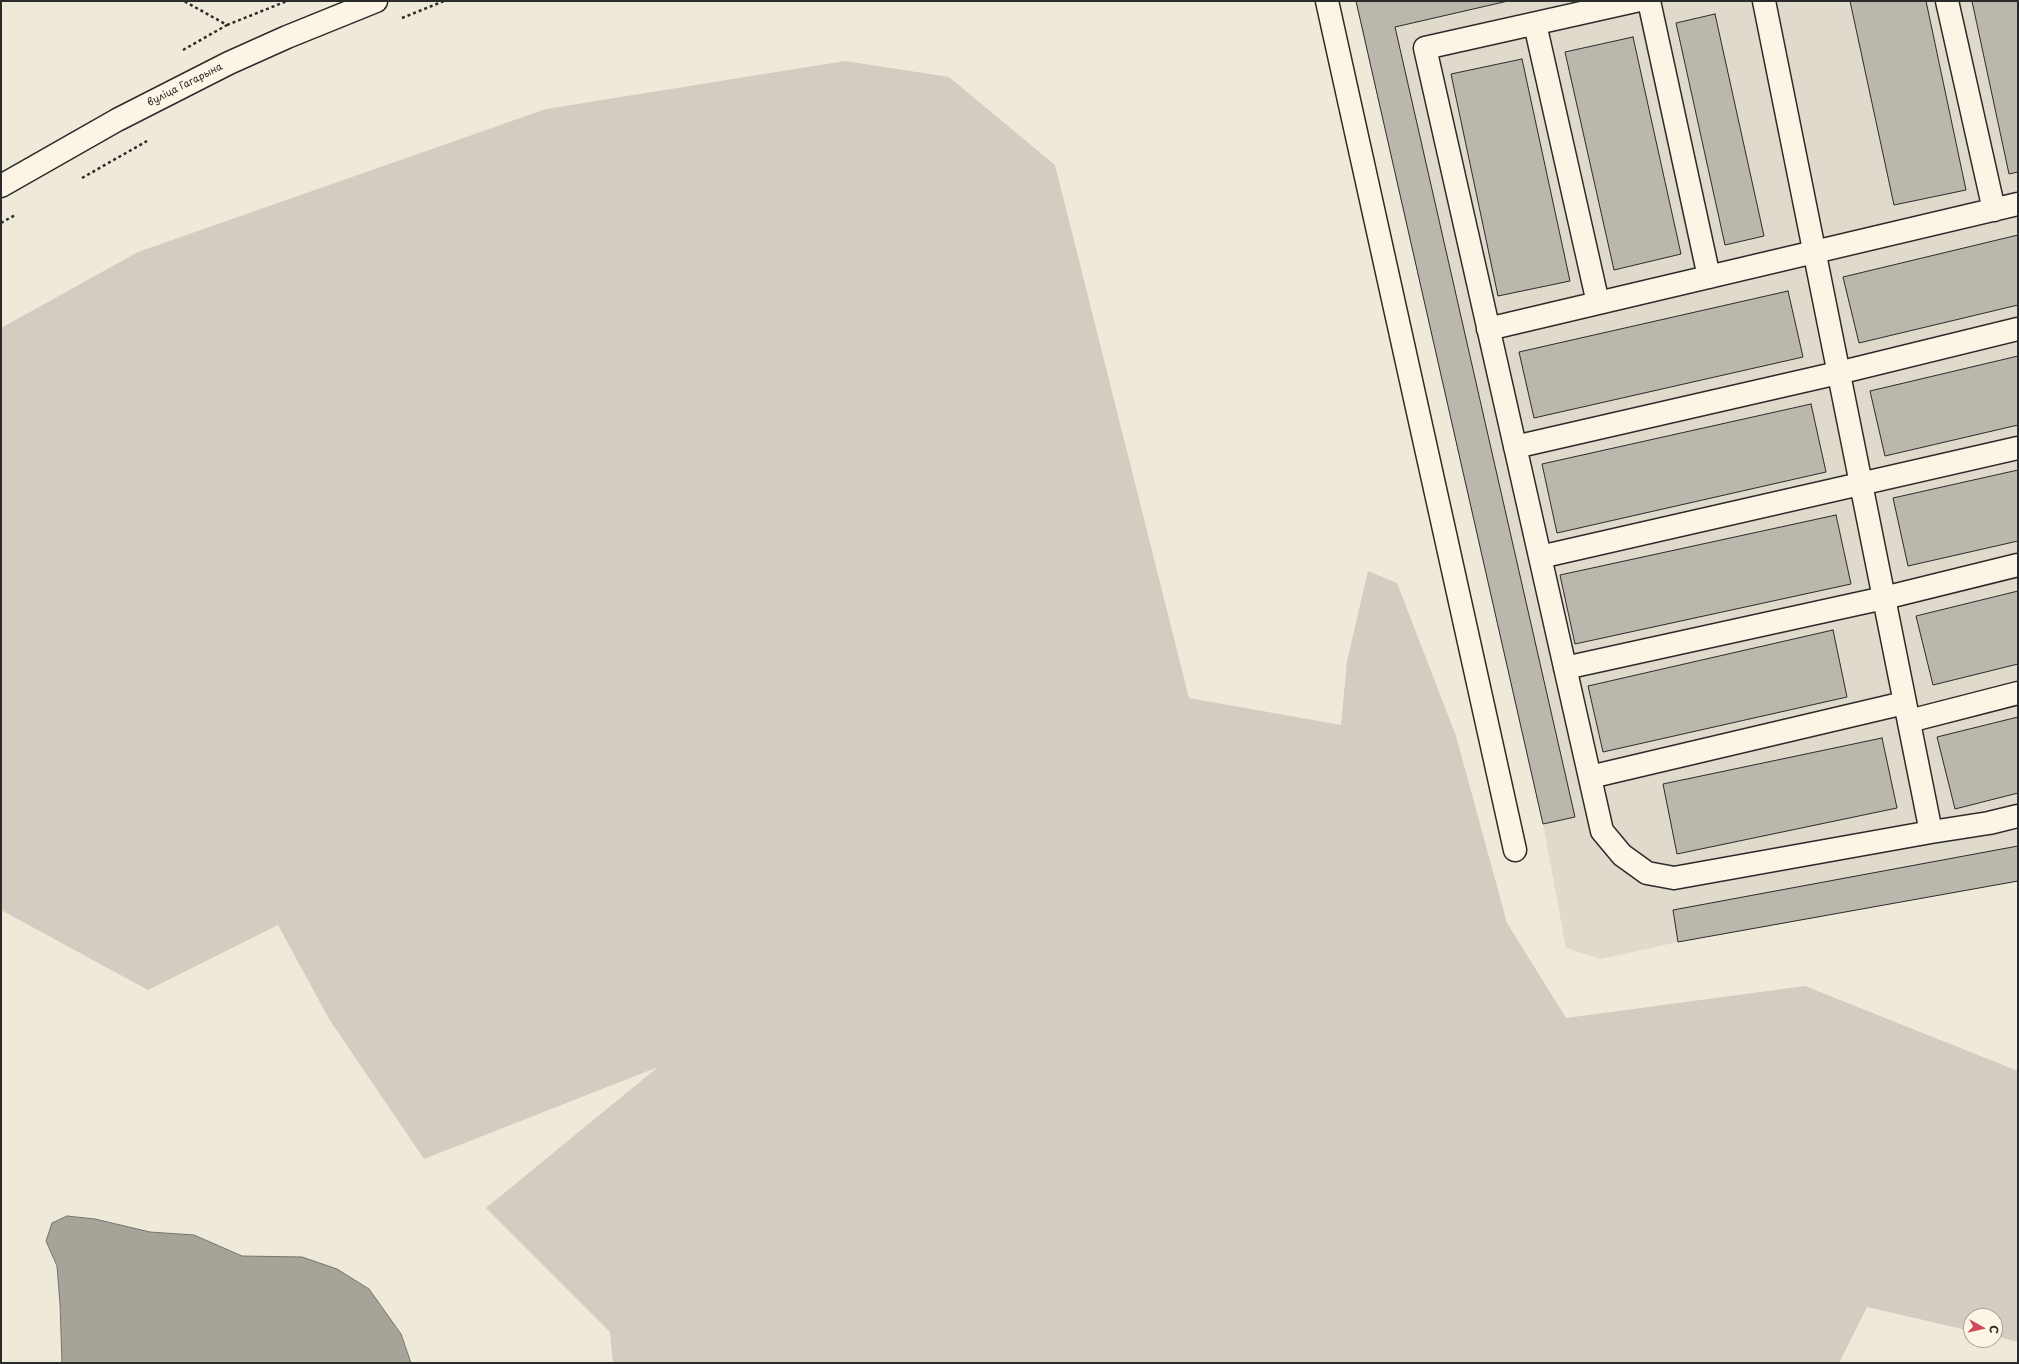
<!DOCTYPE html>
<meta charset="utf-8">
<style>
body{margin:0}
#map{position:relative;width:2019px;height:1364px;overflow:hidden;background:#efe9da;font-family:"Playpen Sans",sans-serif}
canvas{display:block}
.frame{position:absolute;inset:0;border:2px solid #2b2b2b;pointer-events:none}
.north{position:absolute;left:1963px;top:1308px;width:40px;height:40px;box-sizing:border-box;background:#fcf5e5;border:1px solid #a8a49b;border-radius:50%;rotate:98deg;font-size:11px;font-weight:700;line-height:16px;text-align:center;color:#2b2b2b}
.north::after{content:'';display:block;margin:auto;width:14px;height:18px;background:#d1495b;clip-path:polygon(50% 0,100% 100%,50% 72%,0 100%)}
</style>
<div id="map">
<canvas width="2019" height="1364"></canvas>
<div class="frame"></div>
<div class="north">С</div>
</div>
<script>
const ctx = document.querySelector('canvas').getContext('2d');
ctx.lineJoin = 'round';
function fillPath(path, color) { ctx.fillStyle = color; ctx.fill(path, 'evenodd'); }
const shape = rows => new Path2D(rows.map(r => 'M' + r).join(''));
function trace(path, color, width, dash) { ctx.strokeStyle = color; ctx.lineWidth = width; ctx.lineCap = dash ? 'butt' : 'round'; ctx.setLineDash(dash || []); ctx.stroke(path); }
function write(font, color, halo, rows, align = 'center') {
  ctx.font = font + ' "Playpen Sans",sans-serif'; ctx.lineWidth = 3; ctx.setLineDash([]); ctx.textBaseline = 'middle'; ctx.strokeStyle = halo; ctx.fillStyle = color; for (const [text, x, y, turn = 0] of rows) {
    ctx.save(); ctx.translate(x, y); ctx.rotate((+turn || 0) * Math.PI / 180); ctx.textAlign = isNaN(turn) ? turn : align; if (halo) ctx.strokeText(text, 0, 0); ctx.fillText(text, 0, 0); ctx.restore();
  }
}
fillPath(shape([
 [1356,1,2018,1,2018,881,1678,942,1601,959,1566,948,1543,824]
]), '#e0dacc');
fillPath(shape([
 [845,61,949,77,1055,165,1189,698,1341,725,1347,661,1368,571,1397,583,1456,736,1507,923,1566,1018,1805,986,2018,1071,2018,1342,1995,1336,1995,1316,1971,1316,1971,1331,1867,1307,1839,1363,613,1363,610,1332,486,1208,658,1067,424,1159,329,1019,278,925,148,990,1,910,1,328,138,252,546,109]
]), '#d2cdc0');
const water = shape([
 [67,1216,95,1219,150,1232,194,1235,242,1256,302,1257,337,1269,369,1289,401,1334,411,1363,62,1363,60,1304,57,1266,46,1241,52,1223,67,1216]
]);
fillPath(water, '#a6a399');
trace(water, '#75736d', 1);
const building = shape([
 [1356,1,1508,1,1395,27,1575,817,1543,824,1356,1],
 [1850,1,1926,1,1966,190,1894,205,1850,1],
 [1972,1,2018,1,2018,172,2009,174,1972,1],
 [1715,14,1764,236,1725,245,1676,23,1715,14],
 [1633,37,1681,254,1614,270,1565,52,1633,37],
 [1522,59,1570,281,1498,296,1451,74,1522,59],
 [2018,235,2018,305,1859,343,1843,277,2018,235],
 [1788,291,1803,357,1534,418,1519,352,1788,291],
 [2018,356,2018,425,1885,456,1870,391,2018,356],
 [1811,404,1826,472,1557,533,1542,464,1811,404],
 [2018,470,2018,541,1908,566,1893,498,2018,470],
 [1836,515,1851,584,1575,644,1560,575,1836,515],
 [2018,591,2018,664,1933,685,1916,616,2018,591],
 [1833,630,1847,697,1603,752,1588,686,1833,630],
 [2018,717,2018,793,1955,809,1937,737,2018,717],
 [1882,738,1897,808,1677,854,1663,784,1882,738],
 [2018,846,2018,881,1678,942,1673,910,2018,846]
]);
fillPath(building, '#bcb7ac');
trace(building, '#2b2b2b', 1);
const minor = shape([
 [1327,1,1515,850],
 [1635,1,1425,48,1602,831,1622,855,1647,873,1674,878,1931,832,1764,1],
 [1649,1,1709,277],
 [1947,1,1994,210],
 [1535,24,1598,303],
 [1488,329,2018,204],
 [1515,447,1838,373,2018,329],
 [1540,557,2018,448],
 [1565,668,1884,598,2018,565],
 [1909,721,2018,693],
 [1590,777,1904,703],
 [1931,832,1989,823,2018,816]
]);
const major = shape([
 [1,186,117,120,229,63,287,37,376,1]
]);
trace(minor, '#2b2b2b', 25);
trace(major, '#2b2b2b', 25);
trace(shape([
 [402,18,444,1],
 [227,25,287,1],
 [183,50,227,25,184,1],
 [82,178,147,141],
 [1,223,15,215]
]), '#2b2b2b', 2.5, [3, 3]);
trace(minor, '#fcf5e5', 22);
trace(major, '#fcf5e5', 22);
write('10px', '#2b2b2b', '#fcf5e5', [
 ["вуліца Гагарына",185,85,-27]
]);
</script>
